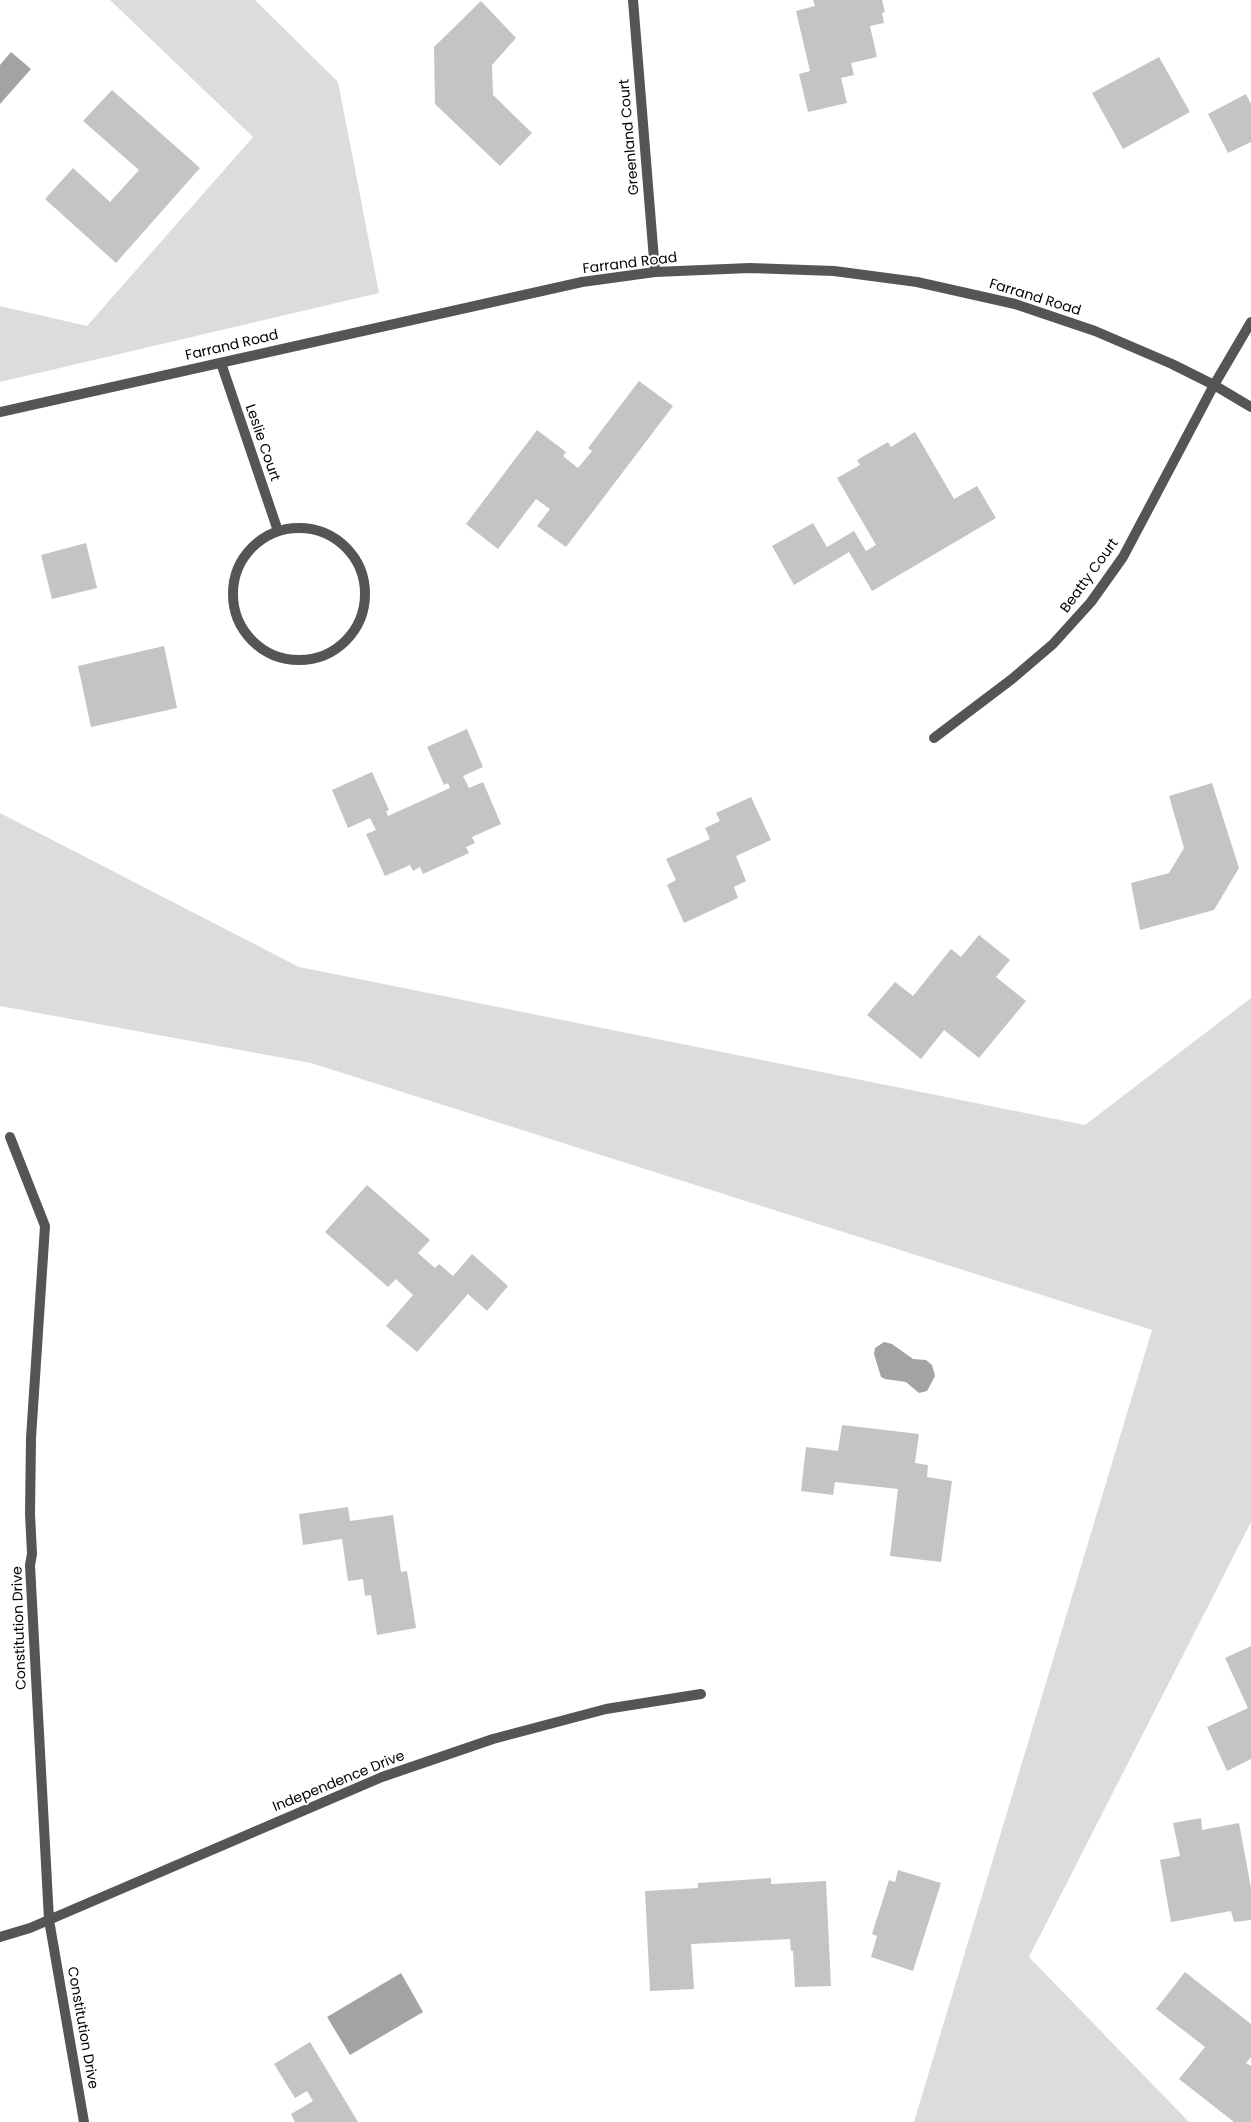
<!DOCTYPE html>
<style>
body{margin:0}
canvas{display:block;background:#fff}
</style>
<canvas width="1251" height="2122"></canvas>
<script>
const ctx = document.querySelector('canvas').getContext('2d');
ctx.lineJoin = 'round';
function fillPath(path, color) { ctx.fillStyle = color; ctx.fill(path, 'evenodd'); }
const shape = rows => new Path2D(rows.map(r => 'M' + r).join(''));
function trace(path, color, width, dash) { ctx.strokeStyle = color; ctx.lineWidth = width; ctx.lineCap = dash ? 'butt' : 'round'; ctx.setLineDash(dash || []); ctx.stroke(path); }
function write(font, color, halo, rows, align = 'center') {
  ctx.font = font + ' Poppins,sans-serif'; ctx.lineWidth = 4; ctx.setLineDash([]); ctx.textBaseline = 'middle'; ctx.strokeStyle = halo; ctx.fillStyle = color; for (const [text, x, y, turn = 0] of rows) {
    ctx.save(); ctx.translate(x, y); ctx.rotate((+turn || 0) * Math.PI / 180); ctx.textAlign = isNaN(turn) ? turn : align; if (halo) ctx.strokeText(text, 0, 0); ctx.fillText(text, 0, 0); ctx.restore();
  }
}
fillPath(shape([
 [110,0,255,0,338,82,379,293,0,382,0,306,87,326,253,137],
 [0,813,299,967,1085,1125,1251,998,1251,1522,1029,1957,1189,2122,914,2122,1152,1330,311,1063,0,1006]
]), '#dcdcdc');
fillPath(shape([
 [11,52,31,69,0,104,0,65],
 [884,1342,892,1344,913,1359,926,1360,932,1365,935,1376,927,1391,919,1393,906,1382,885,1379,881,1377,874,1354,875,1348],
 [401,1973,423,2012,350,2055,327,2017]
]), '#a3a3a3');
fillPath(shape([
 [813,0,882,0,885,12,882,13,884,23,870,26,877,57,851,63,854,75,841,78,847,103,808,112,799,74,810,71,796,11,815,6],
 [481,1,516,38,492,65,493,95,532,133,500,166,435,104,434,47],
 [1159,57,1190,112,1123,149,1092,93],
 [112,90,200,168,116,263,45,199,73,168,110,202,139,170,83,121],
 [1246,94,1251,104,1251,142,1228,153,1208,114],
 [639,381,673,406,566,547,537,526,550,509,536,499,498,549,466,524,537,430,566,452,563,456,578,468,592,451,588,448],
 [915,432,954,499,977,486,996,518,872,591,849,552,794,585,772,546,813,523,827,547,854,531,866,551,876,545,837,478,860,465,857,460,888,442,891,447],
 [86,543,97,588,52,599,41,555],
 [164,646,177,708,91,727,78,666],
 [467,729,483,767,463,776,469,788,483,782,501,824,472,837,475,843,466,847,469,853,423,874,420,867,413,871,410,865,385,876,366,834,376,830,370,818,348,828,332,790,372,772,389,810,386,811,388,816,450,788,448,783,444,785,427,747],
 [1212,783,1239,868,1214,910,1140,930,1131,883,1169,873,1184,848,1169,796],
 [751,797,771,840,736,856,746,881,734,887,738,898,684,923,667,885,676,880,666,859,710,839,705,828,720,821,716,813],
 [979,935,1010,960,996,977,1026,1001,979,1058,944,1030,921,1059,867,1015,895,982,913,996,951,949,961,957],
 [367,1185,430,1240,418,1253,435,1268,439,1264,453,1276,472,1254,508,1286,487,1311,468,1294,417,1352,386,1326,413,1295,396,1279,388,1287,325,1232],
 [842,1425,919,1434,915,1463,928,1465,927,1477,952,1481,941,1562,890,1556,898,1489,835,1482,833,1495,801,1491,806,1447,838,1451],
 [348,1507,350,1521,393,1515,401,1572,407,1571,416,1628,377,1635,371,1595,365,1596,363,1579,348,1581,342,1539,303,1545,299,1514],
 [1251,1646,1251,1759,1227,1771,1207,1727,1248,1708,1225,1658],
 [1201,1818,1202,1830,1239,1823,1251,1888,1251,1920,1234,1922,1231,1911,1171,1922,1160,1860,1180,1856,1173,1823],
 [898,1870,941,1883,913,1971,871,1957,877,1936,872,1934,889,1880,895,1882],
 [771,1878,771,1884,826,1881,831,1986,795,1987,793,1951,791,1951,790,1939,691,1944,694,1989,650,1991,645,1891,698,1888,698,1883],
 [1185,1972,1251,2024,1251,2057,1246,2063,1251,2066,1251,2122,1234,2122,1179,2079,1205,2047,1156,2009],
 [310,2042,358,2122,295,2122,291,2114,313,2101,307,2091,295,2098,274,2064]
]), '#c4c4c4');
trace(shape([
 [633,0,655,272],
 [221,363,278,531],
 [0,412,582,282,655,272,750,268,834,271,917,282,1015,304,1095,331,1172,364,1214,385,1251,407],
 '233 594a66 66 0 1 1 132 0a66 66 0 1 1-132 0Z',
 [934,738,1012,679,1053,644,1091,602,1123,557,1214,385,1251,322],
 [10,1137,45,1226,31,1438,30,1514,32,1554,30,1565,49,1920,84,2122],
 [0,1937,30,1928,382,1777,493,1739,606,1709,701,1694]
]), '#555', 10);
write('14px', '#000', '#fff', [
 ["Greenland Court",630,137,-95],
 ["Farrand Road",630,264,-7],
 ["Farrand Road",1035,298,17],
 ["Farrand Road",232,346,-13],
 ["Leslie Court",262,443,71],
 ["Beatty Court",1090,576,-54],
 ["Constitution Drive",20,1628,-92],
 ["Independence Drive",339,1782,-22],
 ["Constitution Drive",82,2028,80]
]);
</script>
